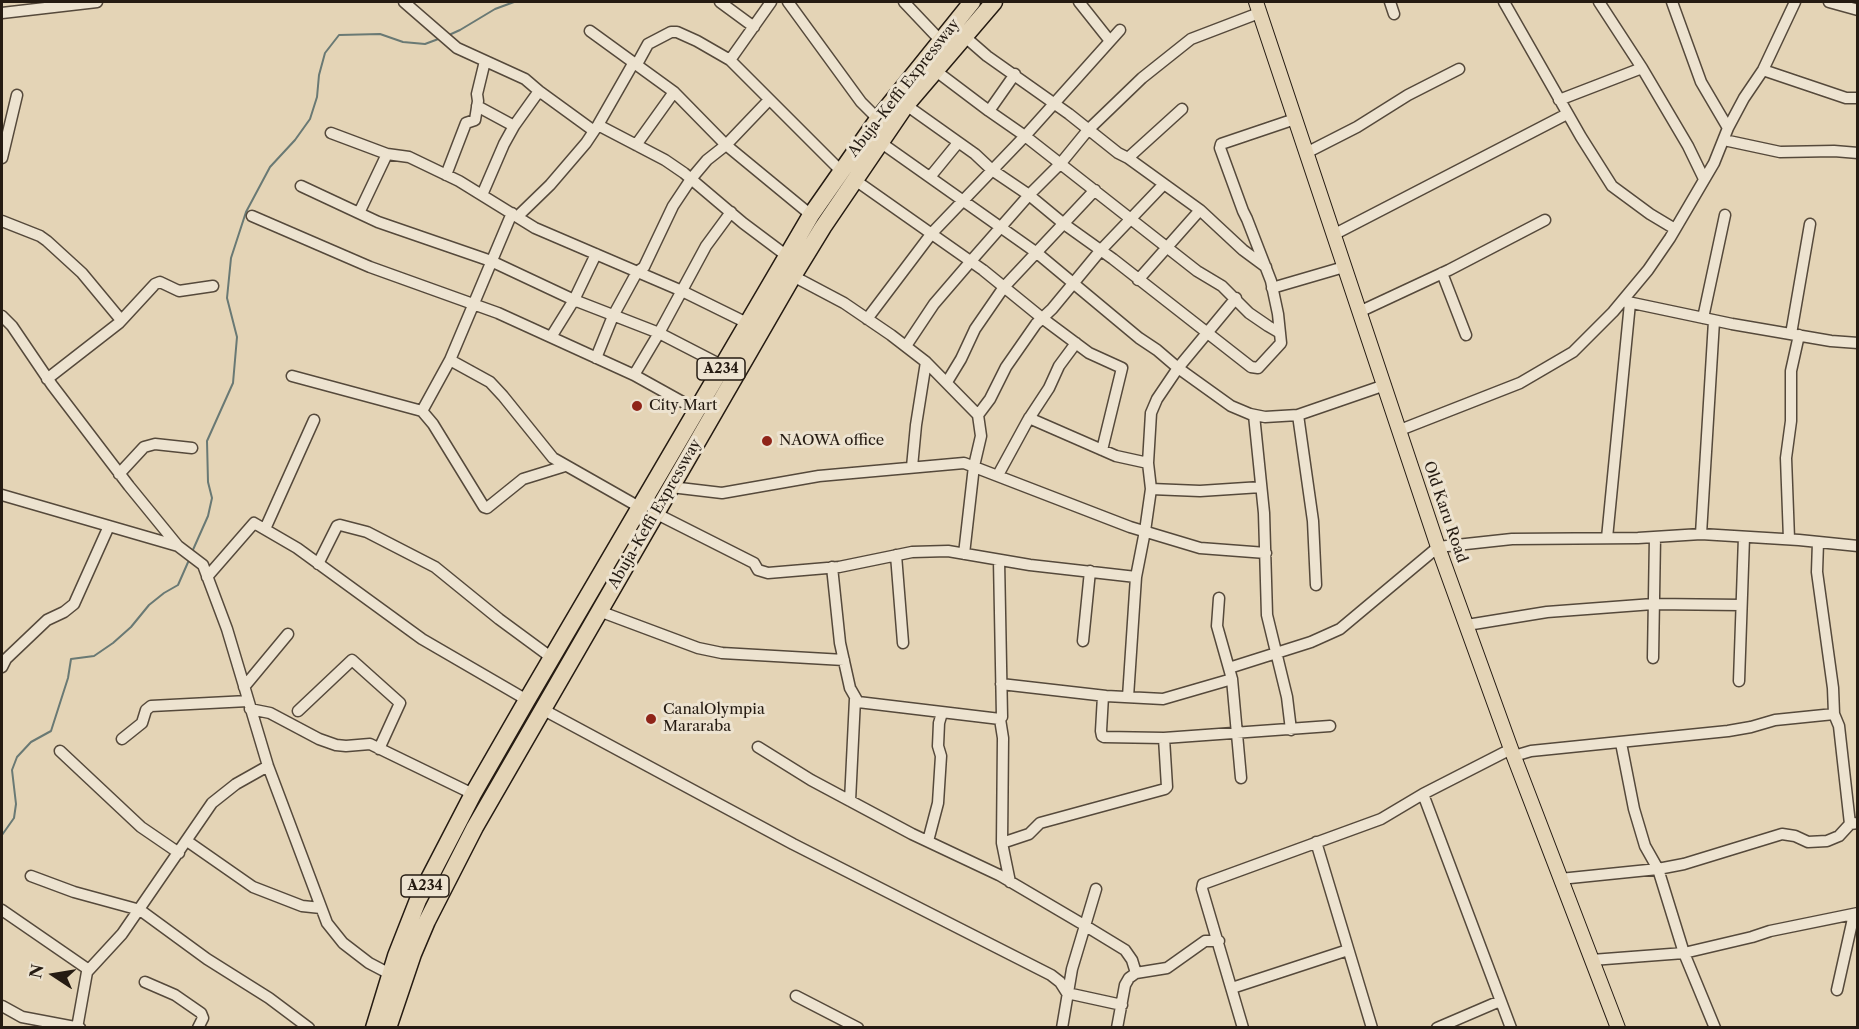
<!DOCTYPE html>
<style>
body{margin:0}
#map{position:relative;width:1859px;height:1029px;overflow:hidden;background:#e4d4b6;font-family:"Libre Caslon Text",serif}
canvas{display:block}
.frame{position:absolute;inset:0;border:3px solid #251b12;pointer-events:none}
.north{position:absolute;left:24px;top:945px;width:60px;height:60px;-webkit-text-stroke:4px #ede3d0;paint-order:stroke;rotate:282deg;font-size:16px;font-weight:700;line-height:24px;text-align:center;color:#251b12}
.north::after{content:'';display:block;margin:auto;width:21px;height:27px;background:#251b12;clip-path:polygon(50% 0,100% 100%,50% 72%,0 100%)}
</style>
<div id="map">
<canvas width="1859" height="1029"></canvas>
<div class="frame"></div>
<div class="north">N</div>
</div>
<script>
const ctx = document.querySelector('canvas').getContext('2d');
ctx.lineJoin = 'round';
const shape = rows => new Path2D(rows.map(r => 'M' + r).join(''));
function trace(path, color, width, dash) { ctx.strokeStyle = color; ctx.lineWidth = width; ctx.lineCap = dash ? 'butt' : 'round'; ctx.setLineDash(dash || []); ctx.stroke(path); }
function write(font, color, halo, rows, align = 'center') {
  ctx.font = font + ' "Libre Caslon Text",serif'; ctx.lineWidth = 6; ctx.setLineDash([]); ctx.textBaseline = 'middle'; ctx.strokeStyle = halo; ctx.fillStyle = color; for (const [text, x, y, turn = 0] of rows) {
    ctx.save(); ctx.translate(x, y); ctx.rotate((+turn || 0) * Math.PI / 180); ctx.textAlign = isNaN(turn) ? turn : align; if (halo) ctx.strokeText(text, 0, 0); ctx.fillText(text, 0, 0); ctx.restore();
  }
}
trace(shape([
 [449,35,460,30,495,9,514,2],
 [192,552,208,516,212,498,208,482,207,441,233,383,237,337,227,298,231,258,246,212,270,167,295,140,310,119,317,97,319,75,325,53,339,35,380,34,403,42,425,44,441,38],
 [2,835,14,818,16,804,12,770,17,757,31,742,51,731,68,678,71,659,94,656,113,643,131,627,149,605,164,593,178,585,189,560]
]), '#697974', 2);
const minor = shape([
 [404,2,457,48,525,79,539,91,594,131],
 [720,2,754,27],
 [788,2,861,102,878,119],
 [904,2,940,40],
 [1079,2,1110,41],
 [1390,2,1394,14],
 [1504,2,1581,137,1612,186,1650,214,1675,229],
 [1599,2,1642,68,1688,146,1704,179],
 [1672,2,1701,82,1728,128],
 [1829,2,1858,10],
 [2,13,97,2],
 [590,31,674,92,726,145,811,215],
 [964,36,987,56,1069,114,1118,153,1128,158,1200,210,1243,250,1266,267],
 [730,60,771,2],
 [637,64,648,44,671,32,677,32,697,41,730,60,841,171],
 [1763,70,1846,98,1858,98],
 [936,71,989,111,1025,136,1197,271,1222,286,1249,313,1268,326,1280,333],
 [1559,100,1642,68],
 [906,105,975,154,992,170,1029,195,1064,224,1113,259,1251,367,1258,368,1281,343,1278,314,1271,281,1247,219,1243,211,1220,148,1221,144,1295,119],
 [477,106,514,126],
 [989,111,1015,74],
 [598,125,665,160,684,173,743,223,787,256],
 [331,133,387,154,409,157,459,181,535,228,682,291,747,323],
 [1724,140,1780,152,1834,151,1858,153],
 [880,142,1037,253,1139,338,1157,350,1178,368,1231,406,1250,414,1265,417,1298,415,1385,385],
 [636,145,674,92],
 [1306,153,1357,127,1408,95,1459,69],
 [2,158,17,95],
 [1128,158,1182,109],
 [446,175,466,123,475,120,478,101,477,94,485,61],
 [930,177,957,144],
 [855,180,983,270,1042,318,1089,353,1122,368,1102,450],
 [301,186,378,222,491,261,574,300,659,333,723,366],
 [482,195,504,144,514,126,539,91],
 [359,213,387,154],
 [252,216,370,267,498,313,634,375,697,410],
 [517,217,550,185,586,143,598,125,634,62],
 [2,221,40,236,47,241,82,273,121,320],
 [1333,235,1567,114],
 [1442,273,1466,335],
 [793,276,844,303,891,335,926,362,978,415],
 [1138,280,1200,210],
 [1272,288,1344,267],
 [1623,301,1732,324,1831,341,1858,343],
 [1359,312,1449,270,1545,220],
 [2,316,12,326,52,385,129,486,178,546],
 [1703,318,1725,215],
 [867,319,932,233,1025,136,1120,30],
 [1791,334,1810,224],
 [551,337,574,300,596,254],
 [906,346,934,304,971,261,1029,195,1061,163,1088,130,1142,78,1191,39,1259,13],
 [596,358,613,316,637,272,644,267,673,206,691,179,707,160,726,145,769,100],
 [450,360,490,382,503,396,553,458,641,508],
 [634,375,659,333,706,246,731,212],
 [292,376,422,411,433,424,484,507,487,508,523,479,565,466],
 [47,379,119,323,155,284,160,282,179,291,213,286],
 [947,382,961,359,975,329,1004,287,1095,190],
 [422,411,450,360,512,213],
 [1254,415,1264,513,1267,615,1287,697,1291,730],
 [1298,415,1313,521,1316,585],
 [1029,418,1116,456,1148,463],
 [1400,430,1520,383,1573,352,1613,312,1648,270,1670,238,1714,163,1728,128,1744,98,1763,70,1795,2],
 [912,467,916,425,926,362],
 [119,474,144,447,155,444,192,448],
 [998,475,1028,420,1049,388,1059,366,1076,343],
 [671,487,722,493,819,476,964,463,1130,527,1200,548,1266,553],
 [1151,489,1200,491,1261,487],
 [2,495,178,546,203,565,227,629,268,766,327,923,343,943,369,963,390,974],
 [655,513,754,563,758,570,768,573,839,567,912,552,948,551,1030,565,1136,577],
 [265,529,314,420],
 [1701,534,1714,321],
 [1607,538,1630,303],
 [1789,539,1786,458,1791,421,1791,371,1799,335],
 [1818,542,1817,572,1833,688,1834,714,1839,726,1850,824],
 [964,554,974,466,981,436,978,415,990,399,1006,367,1036,324,1052,309,1100,251,1164,184],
 [896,555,903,643],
 [318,564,337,526,340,525,367,532,435,567,499,619,552,658],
 [832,567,840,643,850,688,858,702,1000,719,1002,717,999,560],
 [207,577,254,523,297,548,422,639,527,700],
 [1219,598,1217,626,1232,679,1241,778],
 [599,611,698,648,722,653,844,660],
 [1467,625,1547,612,1653,604,1741,605],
 [1083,641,1090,571],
 [1653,658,1655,537],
 [2,667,6,659,47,620,64,612,74,604,109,526],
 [1229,668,1311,642,1340,629,1438,547,1512,539,1638,538,1701,534,1799,540,1858,546],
 [1739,681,1744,537],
 [1001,684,1106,696,1163,699,1232,679],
 [244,687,288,634],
 [1103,696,1101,731,1102,736,1104,737,1164,738,1330,726],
 [1128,697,1136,577,1145,531,1151,489,1148,463,1151,413,1157,399,1178,368,1236,298],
 [250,709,270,713,319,739,336,745,346,746,370,744,473,794],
 [542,709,793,844,1051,975,1060,982,1067,993,1122,1005],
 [298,711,352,660,400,703,379,749],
 [1000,719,1003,738,1002,843,1010,882],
 [122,739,142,723,146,710,151,706,248,701],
 [1621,743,1634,809,1645,846,1658,869,1684,953,1715,1028],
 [758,747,811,780,912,834,999,875,1084,925,1125,950,1132,960,1136,973],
 [60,751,141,827,179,853],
 [1514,756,1531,751,1728,731,1751,727,1775,720,1834,714],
 [1423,794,1511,1028],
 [850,801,855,699],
 [187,841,253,887,302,906,321,908],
 [928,841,938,803,941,756,938,746,939,723,942,713],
 [1316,842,1372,1028],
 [1002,843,1029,834,1040,823,1165,789,1167,787,1164,738],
 [31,876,74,892,140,910,207,959,269,998,309,1028],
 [1560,879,1658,869,1684,864,1782,834,1795,836,1808,842,1827,841,1839,836,1850,824,1858,823],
 [2,910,89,970],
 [1592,960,1684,953,1752,937,1770,931,1858,913],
 [145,982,175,995,201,1013,203,1018,198,1028],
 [1232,988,1348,950],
 [1837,990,1854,914],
 [796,996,858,1028],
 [2,1006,22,1017,80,1028],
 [77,1028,87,972,122,934,212,803,236,784,268,766],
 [1062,1028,1072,969,1096,889],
 [1117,1028,1125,985,1129,978,1136,973,1167,968,1205,941,1219,941],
 [1243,1028,1202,889,1203,884,1381,819,1423,794,1511,749],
 [1437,1028,1500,1001]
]);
const major = shape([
 [1256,2,1438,547,1511,749,1618,1028]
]);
const highway = shape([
 [374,1028,396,956,418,900,473,794,527,700,811,215,878,119,972,2],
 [388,1028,413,954,427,921,475,827,793,276,823,227,906,105,994,2]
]);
trace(minor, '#55493b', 13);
trace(major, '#251b12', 16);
trace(highway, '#251b12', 19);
trace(minor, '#ede3d0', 10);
trace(major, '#e4d4b6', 14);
trace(highway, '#e4d4b6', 16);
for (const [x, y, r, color] of [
 [637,406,6,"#8f2418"],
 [767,441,6,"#8f2418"],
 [651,719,6,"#8f2418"]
]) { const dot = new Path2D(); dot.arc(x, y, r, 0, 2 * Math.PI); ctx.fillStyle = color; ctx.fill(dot); trace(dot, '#ede3d0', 2); }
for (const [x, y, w] of [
 [721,369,48],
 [425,886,48]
]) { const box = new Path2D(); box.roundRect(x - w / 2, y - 11, w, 22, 4.5); ctx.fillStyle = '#ede3d0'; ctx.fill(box); trace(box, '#251b12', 1.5); }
write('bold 14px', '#251b12', null, [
 ["A234",721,369],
 ["A234",425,886]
]);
write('15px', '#251b12', '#ede3d0', [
 ["Abuja-Keffi Expressway",904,88,-52],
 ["Old Karu Road",1445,512,71],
 ["Abuja-Keffi Expressway",655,514,-60]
]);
write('15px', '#251b12', '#ede3d0', [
 ["City Mart",649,406],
 ["NAOWA office",779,441],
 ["CanalOlympia",663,710],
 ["Mararaba",663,727]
], 'left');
</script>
